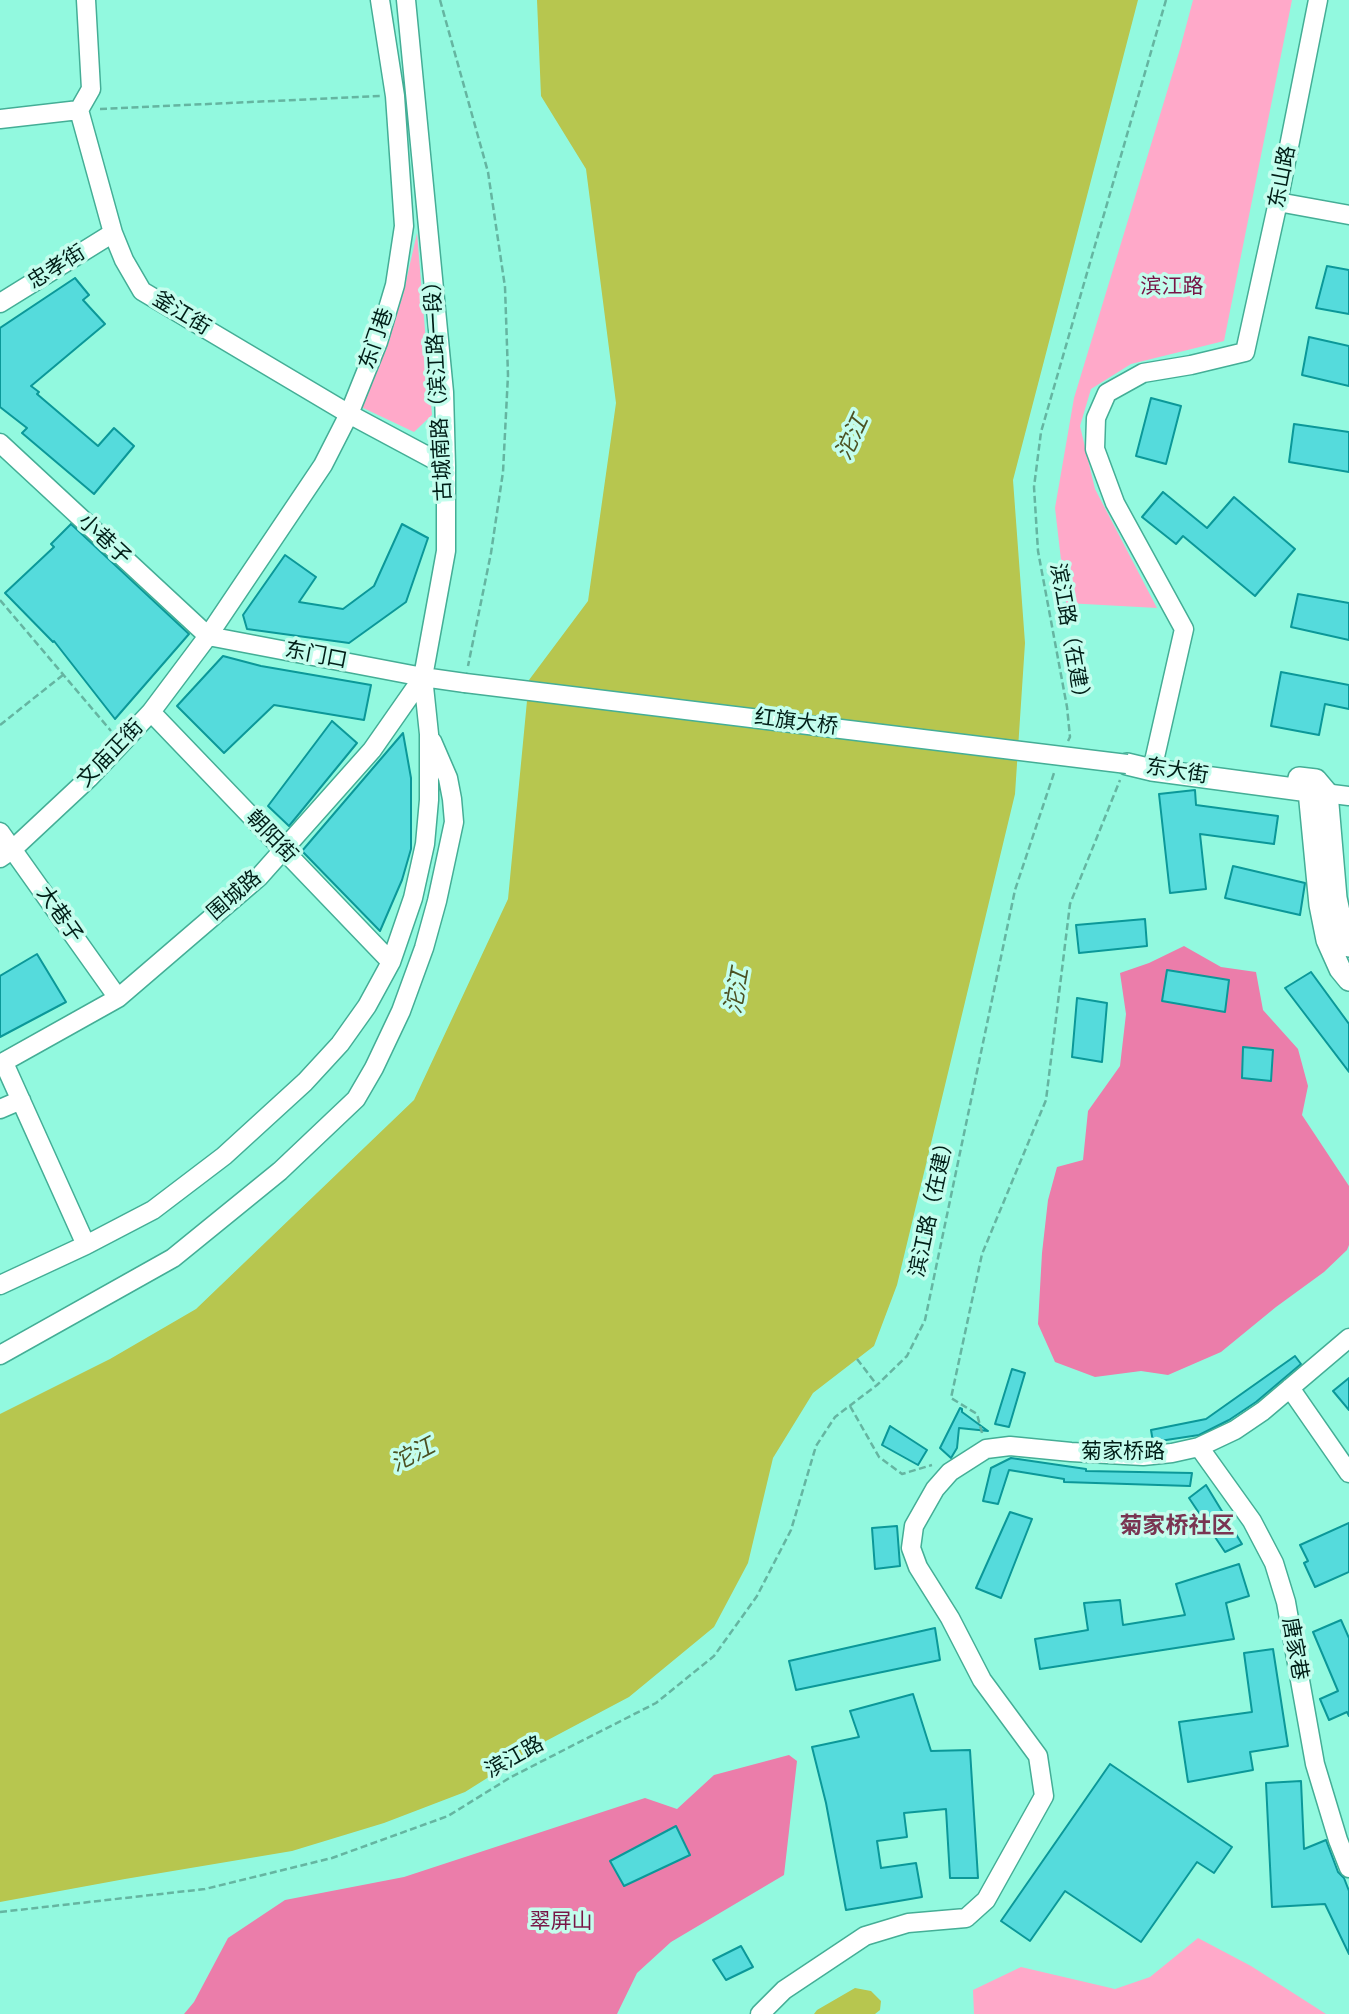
<!DOCTYPE html>
<meta charset="utf-8">
<style>
body{margin:0}
canvas{display:block;background:#92f9df}
</style>
<canvas width="1349" height="2014"></canvas>
<script>
const ctx = document.querySelector('canvas').getContext('2d');
ctx.lineJoin = 'round';
function fillPath(path, color) { ctx.fillStyle = color; ctx.fill(path, 'evenodd'); }
const shape = rows => new Path2D(rows.map(r => 'M' + r).join(''));
function trace(path, color, width, dash) { ctx.strokeStyle = color; ctx.lineWidth = width; ctx.lineCap = dash ? 'butt' : 'round'; ctx.setLineDash(dash || []); ctx.stroke(path); }
function write(font, color, halo, rows, align = 'center') {
  ctx.font = font + ' Signika,"Noto Sans SC",sans-serif'; ctx.lineWidth = 7; ctx.setLineDash([]); ctx.textBaseline = 'middle'; ctx.strokeStyle = halo; ctx.fillStyle = color; for (const [text, x, y, turn = 0] of rows) {
    ctx.save(); ctx.translate(x, y); ctx.rotate((+turn || 0) * Math.PI / 180); ctx.textAlign = isNaN(turn) ? turn : align; if (halo) ctx.strokeText(text, 0, 0); ctx.fillText(text, 0, 0); ctx.restore();
  }
}
fillPath(shape([
 [1193,0,1292,0,1224,341,1131,364,1091,389,1080,426,1095,489,1157,608,1066,603,1055,508,1074,398,1180,49],
 [417,233,432,415,414,432,359,406,402,299],
 [1198,1938,1251,1966,1326,2014,974,2014,973,1990,1021,1967,1115,1989,1150,1977]
]), '#ffa9c9');
fillPath(shape([
 [1184,946,1221,967,1256,972,1263,1010,1298,1049,1308,1086,1302,1115,1349,1186,1349,1245,1347,1250,1324,1272,1276,1307,1221,1352,1168,1375,1141,1371,1095,1377,1055,1362,1038,1324,1042,1253,1048,1200,1057,1167,1083,1160,1088,1111,1120,1066,1126,1014,1120,973,1149,963],
 [789,1755,797,1761,784,1875,671,1942,637,1973,617,2014,184,2014,194,2002,228,1938,285,1900,404,1877,645,1798,677,1809,714,1775]
]), '#eb7daa');
fillPath(shape([
 [537,0,1138,0,1013,480,1025,643,1015,794,897,1285,874,1346,813,1393,773,1458,748,1563,714,1627,629,1697,546,1741,465,1792,384,1823,292,1851,125,1879,0,1902,0,1414,110,1359,196,1309,414,1100,508,899,529,680,588,601,616,403,586,169,541,96],
 [855,1988,871,1991,881,2001,880,2010,875,2014,814,2014,817,2010]
]), '#b7c64f');
const building = shape([
 [1327,266,1349,270,1349,314,1316,308,1327,266],
 [75,278,89,295,83,300,105,324,31,386,39,392,37,394,98,446,114,428,134,446,94,494,22,433,27,428,0,407,0,328,75,278],
 [1309,337,1349,346,1349,386,1302,375,1309,337],
 [1151,398,1181,406,1166,464,1136,456,1151,398],
 [1294,424,1349,432,1349,472,1289,462,1294,424],
 [1163,492,1207,528,1234,497,1295,549,1255,596,1183,536,1176,544,1142,517,1163,492],
 [71,524,189,634,115,719,54,641,53,642,5,593,54,547,51,544,71,524],
 [402,524,428,538,406,602,349,643,247,629,243,615,285,555,316,577,299,602,343,609,374,586,402,524],
 [1298,594,1349,603,1349,640,1291,627,1298,594],
 [223,656,261,666,371,685,364,720,274,705,224,753,177,706,223,656],
 [1281,672,1349,685,1349,709,1325,704,1319,735,1271,726,1281,672],
 [332,721,357,743,289,826,268,806,332,721],
 [403,733,411,778,411,849,402,880,380,931,302,851,403,733],
 [1195,790,1196,805,1278,816,1274,844,1200,834,1206,889,1170,893,1159,794,1195,790],
 [1233,866,1305,883,1300,915,1225,898,1233,866],
 [1145,919,1147,946,1079,953,1076,925,1145,919],
 [37,954,66,1002,0,1037,0,976,37,954],
 [1167,970,1229,980,1225,1012,1162,1001,1167,970],
 [1311,972,1349,1024,1349,1072,1285,988,1311,972],
 [1077,998,1107,1003,1102,1062,1072,1057,1077,998],
 [1243,1047,1273,1050,1271,1081,1242,1078,1243,1047],
 [1295,1356,1301,1364,1256,1402,1229,1420,1199,1435,1153,1442,1151,1430,1206,1419,1295,1356],
 [1012,1369,1025,1373,1009,1427,995,1424,1012,1369],
 [1349,1378,1349,1410,1333,1391,1349,1378],
 [960,1408,962,1409,962,1412,988,1431,959,1428,957,1448,951,1458,940,1448,960,1408],
 [890,1426,927,1450,918,1465,882,1445,890,1426],
 [1011,1458,1086,1469,1086,1471,1192,1473,1190,1486,1064,1482,1064,1479,1009,1470,998,1504,983,1501,991,1468,1011,1458],
 [1206,1485,1242,1544,1225,1552,1189,1498,1206,1485],
 [1010,1512,1032,1519,1001,1598,976,1588,1010,1512],
 [1349,1523,1349,1572,1315,1587,1304,1563,1308,1561,1300,1545,1349,1523],
 [897,1526,900,1566,875,1569,872,1528,897,1526],
 [1239,1564,1249,1596,1226,1603,1234,1639,1040,1669,1035,1639,1088,1630,1084,1603,1120,1600,1123,1625,1185,1615,1176,1584,1239,1564],
 [1341,1620,1349,1638,1349,1716,1347,1712,1329,1720,1320,1699,1338,1691,1313,1632,1341,1620],
 [935,1628,940,1660,796,1690,789,1661,935,1628],
 [1273,1649,1288,1746,1250,1752,1253,1770,1188,1782,1179,1722,1252,1712,1244,1653,1273,1649],
 [913,1694,931,1751,970,1750,978,1878,950,1878,946,1809,904,1813,907,1837,877,1841,881,1868,916,1863,922,1897,846,1910,826,1803,812,1747,859,1737,850,1711,913,1694],
 [1110,1764,1232,1847,1214,1873,1197,1862,1141,1942,1065,1891,1030,1941,1001,1921,1110,1764],
 [1301,1781,1304,1849,1326,1840,1338,1872,1344,1878,1349,1891,1349,1954,1325,1904,1272,1907,1266,1783,1301,1781],
 [676,1826,690,1855,624,1886,610,1861,676,1826],
 [741,1946,753,1967,726,1980,713,1960,741,1946]
]);
fillPath(building, '#55dbdc');
trace(building, '#0b9899', 2);
const minor = shape([
 [79,110,113,233,124,260,142,291,349,414,446,466],
 [79,110,91,89,86,0],
 [0,119,79,110],
 [1278,202,1349,215],
 [0,303,113,233],
 [0,443,208,636],
 [208,636,423,677,465,683],
 [151,712,391,962],
 [1152,770,1184,629,1115,503,1095,449,1096,418,1107,393,1143,373,1191,365,1245,352,1278,202,1318,0],
 [1316,792,1349,796],
 [0,832,118,998],
 [0,858,13,849,89,778,151,712,208,636,323,465,349,414,378,342,395,285,404,226,395,96,380,0],
 [4,1063,86,1245],
 [0,1064,118,998,259,877,372,750,423,677],
 [0,1109,21,1100],
 [0,1285,86,1245,153,1210,224,1156,305,1082,340,1044,367,1006,391,962,413,898,425,844,429,800,429,734,423,677,446,551,446,466,444,392,406,0],
 [0,1355,173,1258,280,1171,356,1099,374,1068,401,1011,424,948,437,901,454,822,452,799,448,778,432,741],
 [1290,1388,1349,1473],
 [1199,1447,1252,1521,1274,1563,1286,1602,1315,1764,1338,1840,1349,1868],
 [760,2014,784,1990,865,1936,908,1923,966,1918,986,1900,1044,1796,1038,1756,982,1680,950,1618,918,1567,911,1548,914,1526,935,1489,950,1472,986,1449,1010,1446,1071,1452,1143,1456,1172,1453,1199,1447,1235,1430,1263,1411,1349,1338]
]);
const major = shape([
 [1127,764,1152,770,1309,791,1320,905,1327,940,1340,969,1349,980],
 [1299,778,1316,780,1327,793,1336,898,1344,935,1349,946]
]);
trace(minor, '#44ae96', 21);
trace(major, '#44ae96', 24);
trace(shape([
 [440,0,488,172,505,287,508,375,503,472,491,553,468,666],
 [100,109,380,96],
 [0,600,111,731],
 [0,725,63,675],
 [1068,741,1070,737,1067,707,1038,551,1034,487,1041,432,1166,0],
 [857,1359,877,1385],
 [850,1406,879,1457,902,1474,932,1465],
 [982,1433,977,1414,951,1398,982,1254,1046,1100,1070,904,1120,780],
 [0,1912,205,1889,332,1858,448,1816,511,1777,656,1703,714,1656,757,1596,791,1530,816,1446,835,1417,877,1385,907,1356,925,1320,1015,890,1054,773]
]), '#65b5a1', 2.5, [7, 3.5]);
trace(minor, '#fff', 18);
trace(major, '#fff', 21);
const minorBridge = shape([
 [465,683,1127,764]
]);
trace(minorBridge, '#44ae96', 21, []);
trace(minorBridge, '#fff', 18);
write('21px', '#001e17', '#c4fded', [
 ["东山路",1283,177,-79],
 ["忠孝街",57,268,-32],
 ["釜江街",181,314,31],
 ["东门巷",377,339,-71],
 ["古城南路（滨江路一段）",439,386,-93],
 ["小巷子",104,540,43],
 ["滨江路（在建）",1069,636,80],
 ["东门口",316,656,11],
 ["红旗大桥",796,723,7],
 ["文庙正街",111,754,-46],
 ["东大街",1177,772,9],
 ["朝阳街",271,837,46],
 ["围城路",235,896,-41],
 ["大巷子",59,915,55],
 ["滨江路（在建）",933,1205,-78],
 ["菊家桥路",1123,1452],
 ["唐家巷",1294,1649,80],
 ["滨江路",515,1758,-29]
]);
write('21px', '#771546', '#c4fded', [
 ["滨江路",1172,287],
 ["翠屏山",561,1922]
]);
write('italic 23px', '#4b5122', '#c4fded', [
 ["沱江",853,438,-65],
 ["沱江",738,991,-80],
 ["沱江",413,1456,-27]
]);
write('bold 23px', '#793552', '#c4fded', [
 ["菊家桥社区",1177,1527]
]);
</script>
